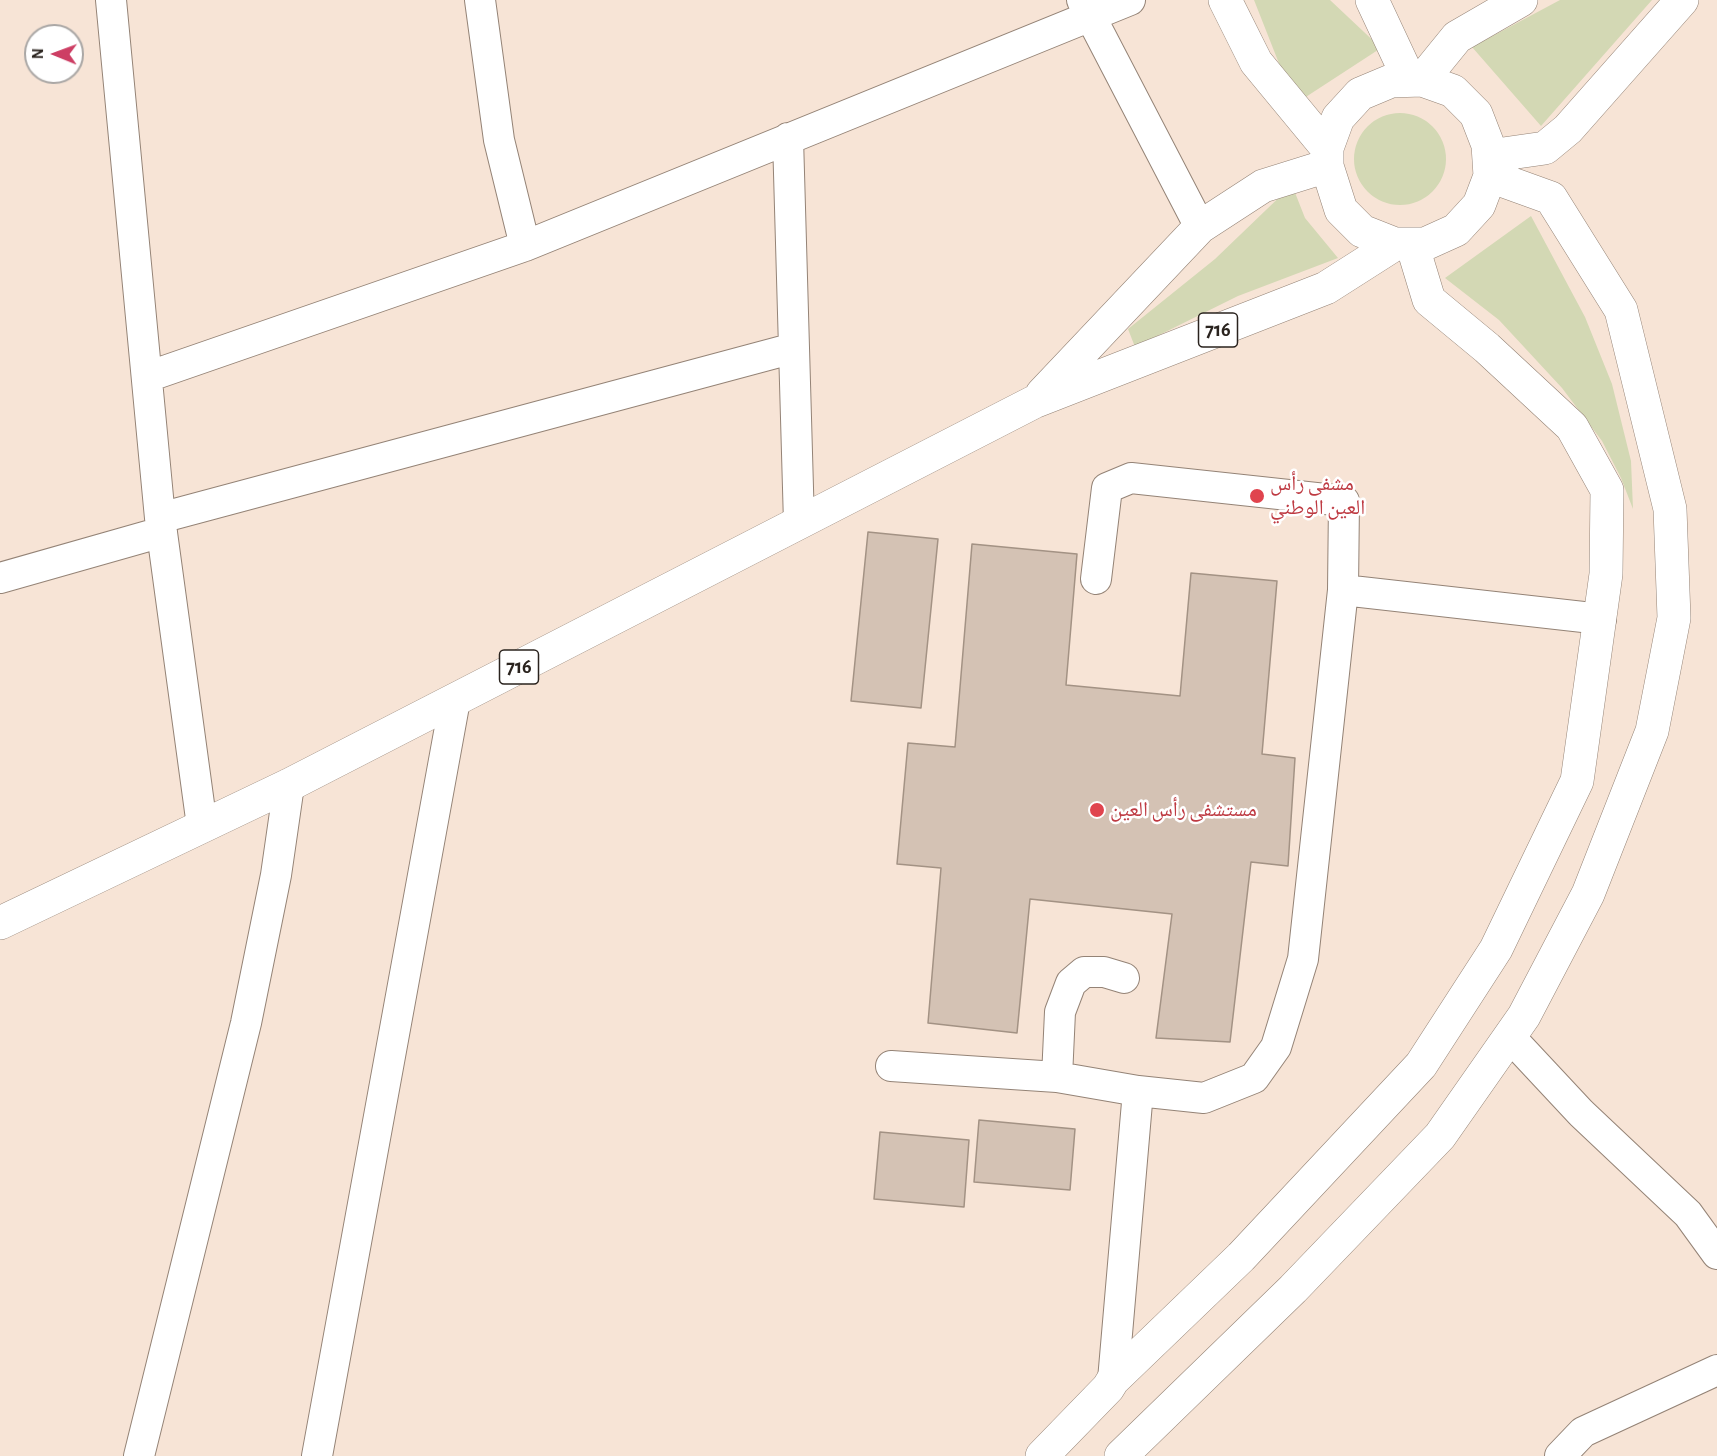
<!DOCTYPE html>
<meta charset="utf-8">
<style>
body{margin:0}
#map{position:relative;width:1717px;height:1456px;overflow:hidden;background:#f7e4d6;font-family:"Alegreya Sans",sans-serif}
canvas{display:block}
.north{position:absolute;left:24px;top:24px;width:60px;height:60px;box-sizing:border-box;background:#fff;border:2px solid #aaa7a5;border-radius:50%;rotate:271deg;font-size:16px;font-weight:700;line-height:24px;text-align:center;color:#2a231e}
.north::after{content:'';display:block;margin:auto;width:21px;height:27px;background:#cd3e64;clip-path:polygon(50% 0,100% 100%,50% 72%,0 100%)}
</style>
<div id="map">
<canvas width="1717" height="1456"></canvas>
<div class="north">N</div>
</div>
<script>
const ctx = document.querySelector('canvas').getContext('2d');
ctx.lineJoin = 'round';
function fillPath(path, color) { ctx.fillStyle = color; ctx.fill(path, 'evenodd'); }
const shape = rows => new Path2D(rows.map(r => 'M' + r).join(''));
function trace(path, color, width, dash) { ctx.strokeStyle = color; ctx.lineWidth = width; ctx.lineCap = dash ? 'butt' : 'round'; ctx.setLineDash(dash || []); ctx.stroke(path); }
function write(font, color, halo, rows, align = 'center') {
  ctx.font = font + ' "Alegreya Sans","Noto Naskh Arabic",sans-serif'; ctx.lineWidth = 5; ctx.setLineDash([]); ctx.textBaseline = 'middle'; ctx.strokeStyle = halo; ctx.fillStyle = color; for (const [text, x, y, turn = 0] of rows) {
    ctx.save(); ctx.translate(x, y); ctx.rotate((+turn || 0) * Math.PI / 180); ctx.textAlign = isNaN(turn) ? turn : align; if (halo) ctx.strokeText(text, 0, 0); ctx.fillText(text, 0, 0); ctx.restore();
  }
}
fillPath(shape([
 [1254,0,1330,0,1381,48,1295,104],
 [1560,0,1652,0,1541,126,1472,47],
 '1354 159a46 46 0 1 1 92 0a46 46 0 1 1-92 0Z',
 [1292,185,1305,218,1338,258,1238,296,1135,347,1128,329,1215,259],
 [1531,216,1585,317,1612,384,1631,461,1633,509,1621,478,1602,441,1562,388,1499,320,1445,278]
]), '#d3d8b4');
const building = shape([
 [868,532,938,539,921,708,851,701,868,532],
 [972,544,1077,554,1066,685,1180,696,1191,573,1277,581,1262,754,1295,758,1288,866,1251,862,1230,1042,1156,1038,1172,914,1030,899,1017,1033,928,1023,941,868,897,864,908,743,955,747,972,544],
 [979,1120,1075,1129,1070,1190,974,1182,979,1120],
 [880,1132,969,1140,964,1207,874,1199,880,1132]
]);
fillPath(building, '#d4c2b4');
trace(building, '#a39284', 1.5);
const minor = shape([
 [111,0,160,518,202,826],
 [480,0,499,140,525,246],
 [1082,0,1200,227],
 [788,138,799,523],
 [147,377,525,246,1130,0],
 [160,518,794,348],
 [0,578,162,532],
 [1096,579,1107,488,1131,478,1344,501,1343,590,1601,619],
 [1510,1037,1581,1113,1688,1214,1717,1254],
 [891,1066,1057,1077,1138,1091,1113,1380],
 [1057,1077,1060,1012,1071,983,1084,972,1104,972,1124,978],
 [1138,1091,1204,1098,1254,1078,1276,1047,1303,959,1343,590],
 [139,1456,246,1023,276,875,289,785],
 [317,1456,455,700],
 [1560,1456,1583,1432,1717,1370]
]);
const major = shape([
 [1225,0,1256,62,1327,148,1327,166,1341,210,1362,231,1395,244,1425,244,1456,230,1479,205,1490,176,1488,145,1476,114,1453,91,1422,80,1391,81,1360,94,1338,118,1327,148],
 [1372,0,1409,79],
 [1422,80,1457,37,1521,0],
 [1489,156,1545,148,1568,129,1682,0],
 [1042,394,1200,227,1263,186,1327,166],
 [0,923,289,785,1034,402,1326,288,1395,244],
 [1042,1456,1108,1388,1113,1380,1241,1257,1421,1065,1496,949,1577,781,1606,574,1607,490,1572,427,1487,348,1429,300,1412,244],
 [1121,1456,1293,1289,1440,1136,1524,1016,1588,894,1652,731,1674,618,1670,509,1621,310,1551,198,1490,176]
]);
trace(minor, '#948376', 32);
trace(major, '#948376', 34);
trace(minor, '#fff', 30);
trace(major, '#fff', 33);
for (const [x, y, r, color] of [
 [1257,496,8,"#e0444e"],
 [1097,810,8,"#e0444e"]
]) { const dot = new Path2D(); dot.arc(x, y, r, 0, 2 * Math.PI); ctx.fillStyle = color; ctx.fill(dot); trace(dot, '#fff', 2); }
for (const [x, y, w] of [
 [1218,330,39],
 [519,667,39]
]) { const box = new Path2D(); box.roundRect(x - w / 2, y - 17, w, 34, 4.5); ctx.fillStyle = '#fff'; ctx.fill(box); trace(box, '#2a231e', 1.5); }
write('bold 20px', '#2a231e', null, [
 ["716",1218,330],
 ["716",519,667]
]);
write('21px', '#be3a42', '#fff', [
 ["مشفى رأس",1270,484],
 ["العين الوطني",1270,508],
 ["مستشفى رأس العين",1110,810]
], 'left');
</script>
